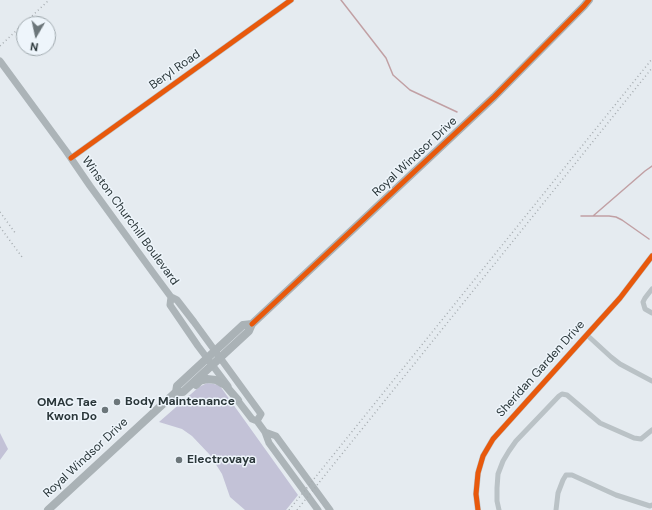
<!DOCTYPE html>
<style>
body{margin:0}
#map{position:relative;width:652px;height:510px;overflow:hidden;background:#e5ebf0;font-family:"DM Sans",sans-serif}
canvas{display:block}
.north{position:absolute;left:16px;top:16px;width:40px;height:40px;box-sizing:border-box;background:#eef5fb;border:1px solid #a0a9ae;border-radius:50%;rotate:189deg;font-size:11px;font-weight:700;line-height:16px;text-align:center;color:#2b373a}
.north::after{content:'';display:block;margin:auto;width:14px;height:18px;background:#6c767a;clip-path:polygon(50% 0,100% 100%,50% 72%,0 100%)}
</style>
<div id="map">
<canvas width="652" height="510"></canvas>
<div class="north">N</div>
</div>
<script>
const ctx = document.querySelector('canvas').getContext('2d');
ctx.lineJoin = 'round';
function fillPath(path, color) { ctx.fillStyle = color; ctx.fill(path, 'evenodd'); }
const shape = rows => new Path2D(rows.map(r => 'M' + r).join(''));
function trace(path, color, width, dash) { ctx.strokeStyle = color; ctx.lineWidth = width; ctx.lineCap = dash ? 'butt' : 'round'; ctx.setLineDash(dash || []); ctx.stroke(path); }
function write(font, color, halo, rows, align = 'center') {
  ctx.font = font + ' "DM Sans",sans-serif'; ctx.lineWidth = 3; ctx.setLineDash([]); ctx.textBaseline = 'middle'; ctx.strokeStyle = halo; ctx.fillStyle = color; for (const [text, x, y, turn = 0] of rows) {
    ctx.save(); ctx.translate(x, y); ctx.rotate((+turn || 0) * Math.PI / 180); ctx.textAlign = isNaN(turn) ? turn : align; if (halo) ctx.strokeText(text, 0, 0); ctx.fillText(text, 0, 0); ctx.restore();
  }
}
fillPath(shape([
 [207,383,214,384,220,386,298,495,286,510,245,510,230,497,222,474,210,455,192,436,182,429,159,422,199,387],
 [0,433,8,449,0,460]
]), '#c3c2d7');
trace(shape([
 [341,0,386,58,393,75,410,90,457,112],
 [581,216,593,216,645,171,652,166],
 [594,216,609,216,616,217,622,220,649,239]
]), '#c1a0a4', 1.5);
trace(shape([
 [652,289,645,298,643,302,645,309,652,313],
 [587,335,611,357,620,364,652,381],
 [499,510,497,501,497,488,498,474,503,461,509,451,516,441,559,396,562,394,567,395,600,423,634,438,641,439,652,430],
 [556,510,558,493,563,480,566,475,572,475,616,495,650,506,652,505]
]), '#bac2c6', 5);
trace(shape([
 [71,158,291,0],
 [478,510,476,494,478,473,483,456,493,439,620,298,652,256]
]), '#bac2c6', 6);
trace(shape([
 [0,61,66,151,90,186,154,274,171,297,177,300,194,322,261,414,257,421],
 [171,297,170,305,198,346,228,386],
 [235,397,252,419,257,421,265,432,269,443,318,510],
 [265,432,276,436,330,510]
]), '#acb4b8', 7);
trace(shape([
 [196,385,200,381,203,380,207,379,216,380,225,385,238,400],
 [176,392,183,392,249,331,252,324,494,97,584,6,589,0],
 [48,510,176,392,177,386,243,325,252,324]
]), '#aab2b6', 8);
trace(shape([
 [0,46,49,0],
 [0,212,16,234],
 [0,227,22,257],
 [289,510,652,59],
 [297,510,652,68]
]), '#a6acb0', 1.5, [1, 3]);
trace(shape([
 [71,158,291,0],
 [252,324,494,97,584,6,589,0],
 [478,510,476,494,478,473,483,456,493,439,620,298,652,256]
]), '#e8590c', 5);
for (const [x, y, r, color] of [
 [117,402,4,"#6c767a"],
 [105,410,4,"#6c767a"],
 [179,460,4,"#6c767a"]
]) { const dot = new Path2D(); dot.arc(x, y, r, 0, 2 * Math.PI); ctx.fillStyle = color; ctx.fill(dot); trace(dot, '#eef5fb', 1.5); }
write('12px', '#2b373a', '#eef5fb', [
 ["Beryl Road",175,70,-35],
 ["Royal Windsor Drive",415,157,-43],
 ["Winston Churchill Boulevard",130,221,54],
 ["Sheridan Garden Drive",541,369,-48],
 ["Royal Windsor Drive",86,458,-43]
]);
write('bold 12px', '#2b373a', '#eef5fb', [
 ["Body Maintenance",125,402],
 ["OMAC Tae",97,403,"right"],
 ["Kwon Do",97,417,"right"],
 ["Electrovaya",187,460]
], 'left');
</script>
